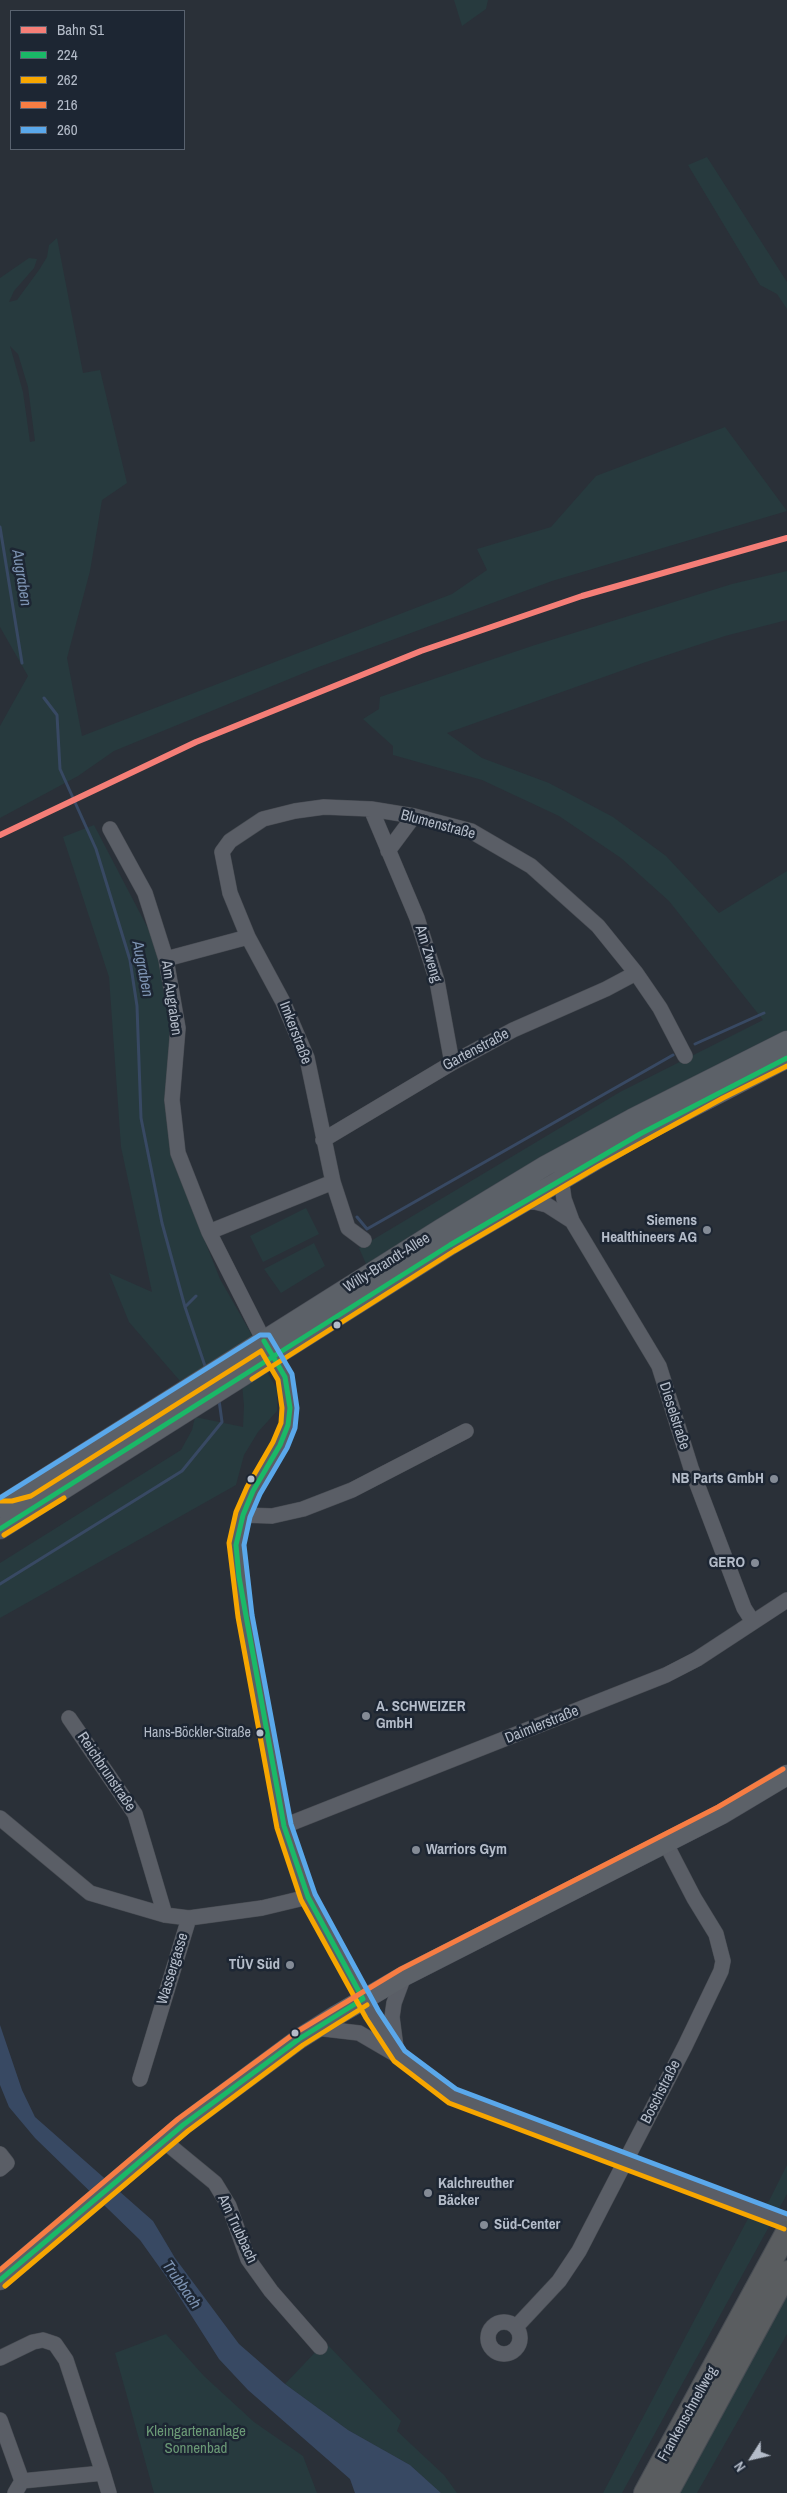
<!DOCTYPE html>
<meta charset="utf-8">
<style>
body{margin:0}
#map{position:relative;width:787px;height:2493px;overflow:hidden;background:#2a3038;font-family:"Archivo Narrow",sans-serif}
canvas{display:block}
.legend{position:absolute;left:10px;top:10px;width:175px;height:140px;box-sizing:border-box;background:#1d2633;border:1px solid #59626f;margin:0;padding:6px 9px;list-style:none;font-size:15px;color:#b4bcc9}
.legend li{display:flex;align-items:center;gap:10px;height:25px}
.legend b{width:25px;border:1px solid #59626f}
.north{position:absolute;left:727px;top:2433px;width:50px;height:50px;-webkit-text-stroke:4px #1d2633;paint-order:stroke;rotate:235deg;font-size:14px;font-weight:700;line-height:20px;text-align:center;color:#b4bcc9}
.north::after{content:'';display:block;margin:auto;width:18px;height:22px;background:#b4bcc9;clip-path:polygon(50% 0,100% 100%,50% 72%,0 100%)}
</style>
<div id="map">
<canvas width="787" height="2493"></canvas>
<ul class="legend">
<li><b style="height:6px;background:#f57e77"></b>Bahn S1</li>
<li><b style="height:6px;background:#1ab867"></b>224</li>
<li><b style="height:6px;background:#f7a600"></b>262</li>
<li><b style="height:6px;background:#f77d43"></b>216</li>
<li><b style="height:6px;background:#5aa8eb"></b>260</li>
</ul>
<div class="north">N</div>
</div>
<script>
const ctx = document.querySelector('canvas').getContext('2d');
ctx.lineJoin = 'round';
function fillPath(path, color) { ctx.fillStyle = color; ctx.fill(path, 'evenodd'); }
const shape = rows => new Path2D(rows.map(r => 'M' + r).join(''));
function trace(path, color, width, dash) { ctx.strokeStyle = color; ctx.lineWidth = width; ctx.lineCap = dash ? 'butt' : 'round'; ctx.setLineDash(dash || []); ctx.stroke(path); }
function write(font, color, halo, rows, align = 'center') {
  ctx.font = font + ' "Archivo Narrow",sans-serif'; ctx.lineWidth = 5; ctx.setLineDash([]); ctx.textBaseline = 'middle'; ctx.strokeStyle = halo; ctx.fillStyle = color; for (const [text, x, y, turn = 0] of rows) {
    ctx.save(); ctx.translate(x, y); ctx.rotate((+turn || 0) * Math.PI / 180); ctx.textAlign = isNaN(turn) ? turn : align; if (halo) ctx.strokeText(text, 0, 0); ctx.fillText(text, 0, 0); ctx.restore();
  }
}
fillPath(shape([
 [454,0,488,0,486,9,462,26],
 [707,157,787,282,787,309,777,294,760,285,688,165],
 [57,238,83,373,100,370,127,483,102,500,90,571,67,658,82,736,452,594,487,570,477,549,551,527,596,476,725,427,787,511,552,581,316,668,114,751,78,776,0,818,0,726,28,676,0,627,0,278,29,258,37,259,34,268,14,291,9,302,17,300,39,270,47,257,49,245],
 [10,346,18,354,28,387,35,441,30,442,23,392],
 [787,571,787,620,725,636,643,663,447,733,482,758,549,783,613,817,666,856,719,913,787,871,787,1035,531,1164,366,1264,359,1248,620,1092,763,1020,669,901,621,858,559,816,482,780,393,755,393,746,363,719,379,709,380,697,535,645,732,584],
 [94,825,165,961,172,1047,172,1158,220,1279,253,1337,180,1381,129,1322,109,1273,152,1292,121,1147,109,977,63,837],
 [306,1208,319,1234,263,1262,250,1236],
 [314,1243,325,1266,281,1293,264,1269],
 [266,1370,277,1389,277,1411,258,1432,244,1455,236,1485,0,1618,0,1563,181,1450,192,1430,195,1417,243,1427,244,1406,242,1383],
 [787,2165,787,2194,622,2493,603,2493,752,2211,769,2201],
 [787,2297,787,2334,697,2493,676,2493],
 [166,2334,204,2376,254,2422,303,2456,317,2493,154,2493,115,2353],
 [325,2342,401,2421,397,2431,444,2475,457,2493,441,2493,410,2465,348,2430,285,2384]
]), '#273a3e');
fillPath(shape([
 [0,2025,22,2090,35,2117,153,2221,175,2258,239,2344,285,2384,348,2430,410,2465,441,2493,355,2493,350,2479,248,2390,219,2359,170,2282,140,2240,35,2138,9,2107,0,2085]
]), '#384963');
trace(shape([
 [0,527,22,663],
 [44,698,57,715,60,769,96,849,130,960,137,1006,141,1118,162,1223,185,1307,206,1369],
 [695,1044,764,1013],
 [357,1217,367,1229,673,1055],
 [185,1307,196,1296],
 [0,1584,182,1471,222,1422,219,1400]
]), '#384963', 3);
const minor = shape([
 [371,809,417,918,437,981,452,1063],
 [110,829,145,893,166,959,178,1028,172,1100,178,1153,209,1232,264,1341],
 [388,851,414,816],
 [248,937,230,893,222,852,230,841,263,819,295,811,324,807,371,809,414,816,471,831,531,866,598,926,636,973,660,1008,685,1056],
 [166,959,248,937,283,1002,307,1058,333,1182,348,1228,364,1240],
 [323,1140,452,1063,513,1030,606,989,636,973],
 [567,1176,562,1185,564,1199,572,1221,659,1366,691,1468,744,1608,753,1622],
 [522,1202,535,1202,547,1205,572,1221],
 [209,1232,333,1182],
 [274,1357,285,1377,289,1392,290,1408,288,1425,280,1445,247,1503,236,1545,239,1577,273,1773,284,1826,308,1897,372,2014,399,2056,452,2096,787,2222],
 [243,1515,272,1516,303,1509,352,1490,466,1431],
 [69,1718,135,1814,165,1915],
 [0,1818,90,1893,165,1915,189,1918],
 [284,1826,666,1675,697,1659,787,1600],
 [316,2028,359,2033,395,2054],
 [396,2048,392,2017,394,2003,404,1976],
 [140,2079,189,1918,262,1908,308,1897],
 [164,2141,215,2183,229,2206,248,2259,271,2291,320,2347],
 [0,2154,7,2163,0,2169],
 '488 2338a16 16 0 1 1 32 0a16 16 0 1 1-32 0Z',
 [516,2327,559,2281,579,2251,685,2046,721,1971,723,1961,716,1934,694,1898,665,1842],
 [0,2358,33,2342,43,2340,55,2344,66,2360,103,2473,22,2481],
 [0,2420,22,2481,15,2493],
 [103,2473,109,2493]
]);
const major = shape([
 [0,1507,441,1229,545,1166,632,1119,787,1041],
 [0,1529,450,1245,640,1134,787,1058],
 [0,2280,183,2125,299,2039,337,2015,404,1976,722,1814,787,1775]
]);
const highway = shape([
 [645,2493,787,2232],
 [667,2493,787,2272]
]);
trace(minor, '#484c53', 16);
trace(major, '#484c55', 21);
trace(highway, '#474c53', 24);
trace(minor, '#5a5e66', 15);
trace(major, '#5c6168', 20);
trace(highway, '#5a5d60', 22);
trace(shape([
 [264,1341,285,1377,290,1408,288,1425,280,1445,253,1491,243,1515,236,1545,239,1577,284,1826,308,1897,363,1999],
 [0,1529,450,1245,640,1134,787,1058],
 [0,2280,183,2125,299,2039,363,1999]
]), '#1ab867', 5);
trace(shape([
 [252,1379,454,1251,599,1166,723,1098,787,1066],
 [0,1501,12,1501,31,1496,261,1351,278,1380,282,1408,281,1423,273,1442,247,1487,236,1512,229,1543,238,1617,277,1828,301,1900,366,2018,394,2061,449,2103,784,2229],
 [4,1535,64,1498],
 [5,2286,188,2131,303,2045,367,2005]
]), '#f7a600', 5);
trace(shape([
 [0,2270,178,2119,295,2033,401,1969,718,1807,783,1769]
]), '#f77d43', 5);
trace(shape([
 [0,1498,260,1335,269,1335,292,1374,297,1408,295,1428,287,1448,260,1494,250,1517,244,1545,252,1615,291,1824,315,1894,378,2010,405,2051,456,2089,787,2214]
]), '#5aa8eb', 5);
trace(shape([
 [0,835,196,742,421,651,582,596,787,538]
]), '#f57e77', 6);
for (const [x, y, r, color] of [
 [707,1230,5,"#848b96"],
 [337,1325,4.5,"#b4bcc9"],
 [251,1479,4.5,"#b4bcc9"],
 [774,1479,5,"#848b96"],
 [755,1563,5,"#848b96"],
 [366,1716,5,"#848b96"],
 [260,1733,4.5,"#b4bcc9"],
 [416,1850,5,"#848b96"],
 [290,1965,5,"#848b96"],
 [295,2033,4.5,"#b4bcc9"],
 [428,2193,5,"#848b96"],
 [484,2225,5,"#848b96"]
]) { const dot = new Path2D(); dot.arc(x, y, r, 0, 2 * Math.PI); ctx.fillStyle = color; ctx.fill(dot); trace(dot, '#1d2633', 2); }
write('14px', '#b4bcc9', '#1d2633', [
 ["Hans-Böckler-Straße",251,1733]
], 'right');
write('15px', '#b4bcc9', '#1d2633', [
 ["Blumenstraße",438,825,15],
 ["Am Zweng",428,954,73],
 ["Am Augraben",171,998,82],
 ["Imkerstraße",295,1033,69],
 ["Gartenstraße",476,1050,-28],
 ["Willy-Brandt-Allee",387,1263,-32],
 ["Dieselstraße",674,1416,72],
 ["Daimlerstraße",542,1725,-22],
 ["Reichbrunstraße",106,1772,56],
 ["Wassergasse",173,1969,-73],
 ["Boschstraße",661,2092,-63],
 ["Am Trubbach",237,2229,65],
 ["Frankenschnellweg",688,2414,-61]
]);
write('bold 15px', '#b4bcc9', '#1d2633', [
 ["Siemens",697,1221],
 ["Healthineers AG",697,1238],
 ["NB Parts GmbH",764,1479],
 ["GERO",745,1563],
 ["A. SCHWEIZER",376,1707,"left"],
 ["GmbH",376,1724,"left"],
 ["Warriors Gym",426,1850,"left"],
 ["TÜV Süd",280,1965],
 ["Kalchreuther",438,2184,"left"],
 ["Bäcker",438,2201,"left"],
 ["Süd-Center",494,2225,"left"]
], 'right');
write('15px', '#6b9a76', '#1d2633', [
 ["Kleingartenanlage",196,2432],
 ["Sonnenbad",196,2449]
]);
write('italic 16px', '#7c92b1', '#1d2633', [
 ["Augraben",21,578,81],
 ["Augraben",142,969,79],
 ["Trubbach",181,2285,55]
]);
</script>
